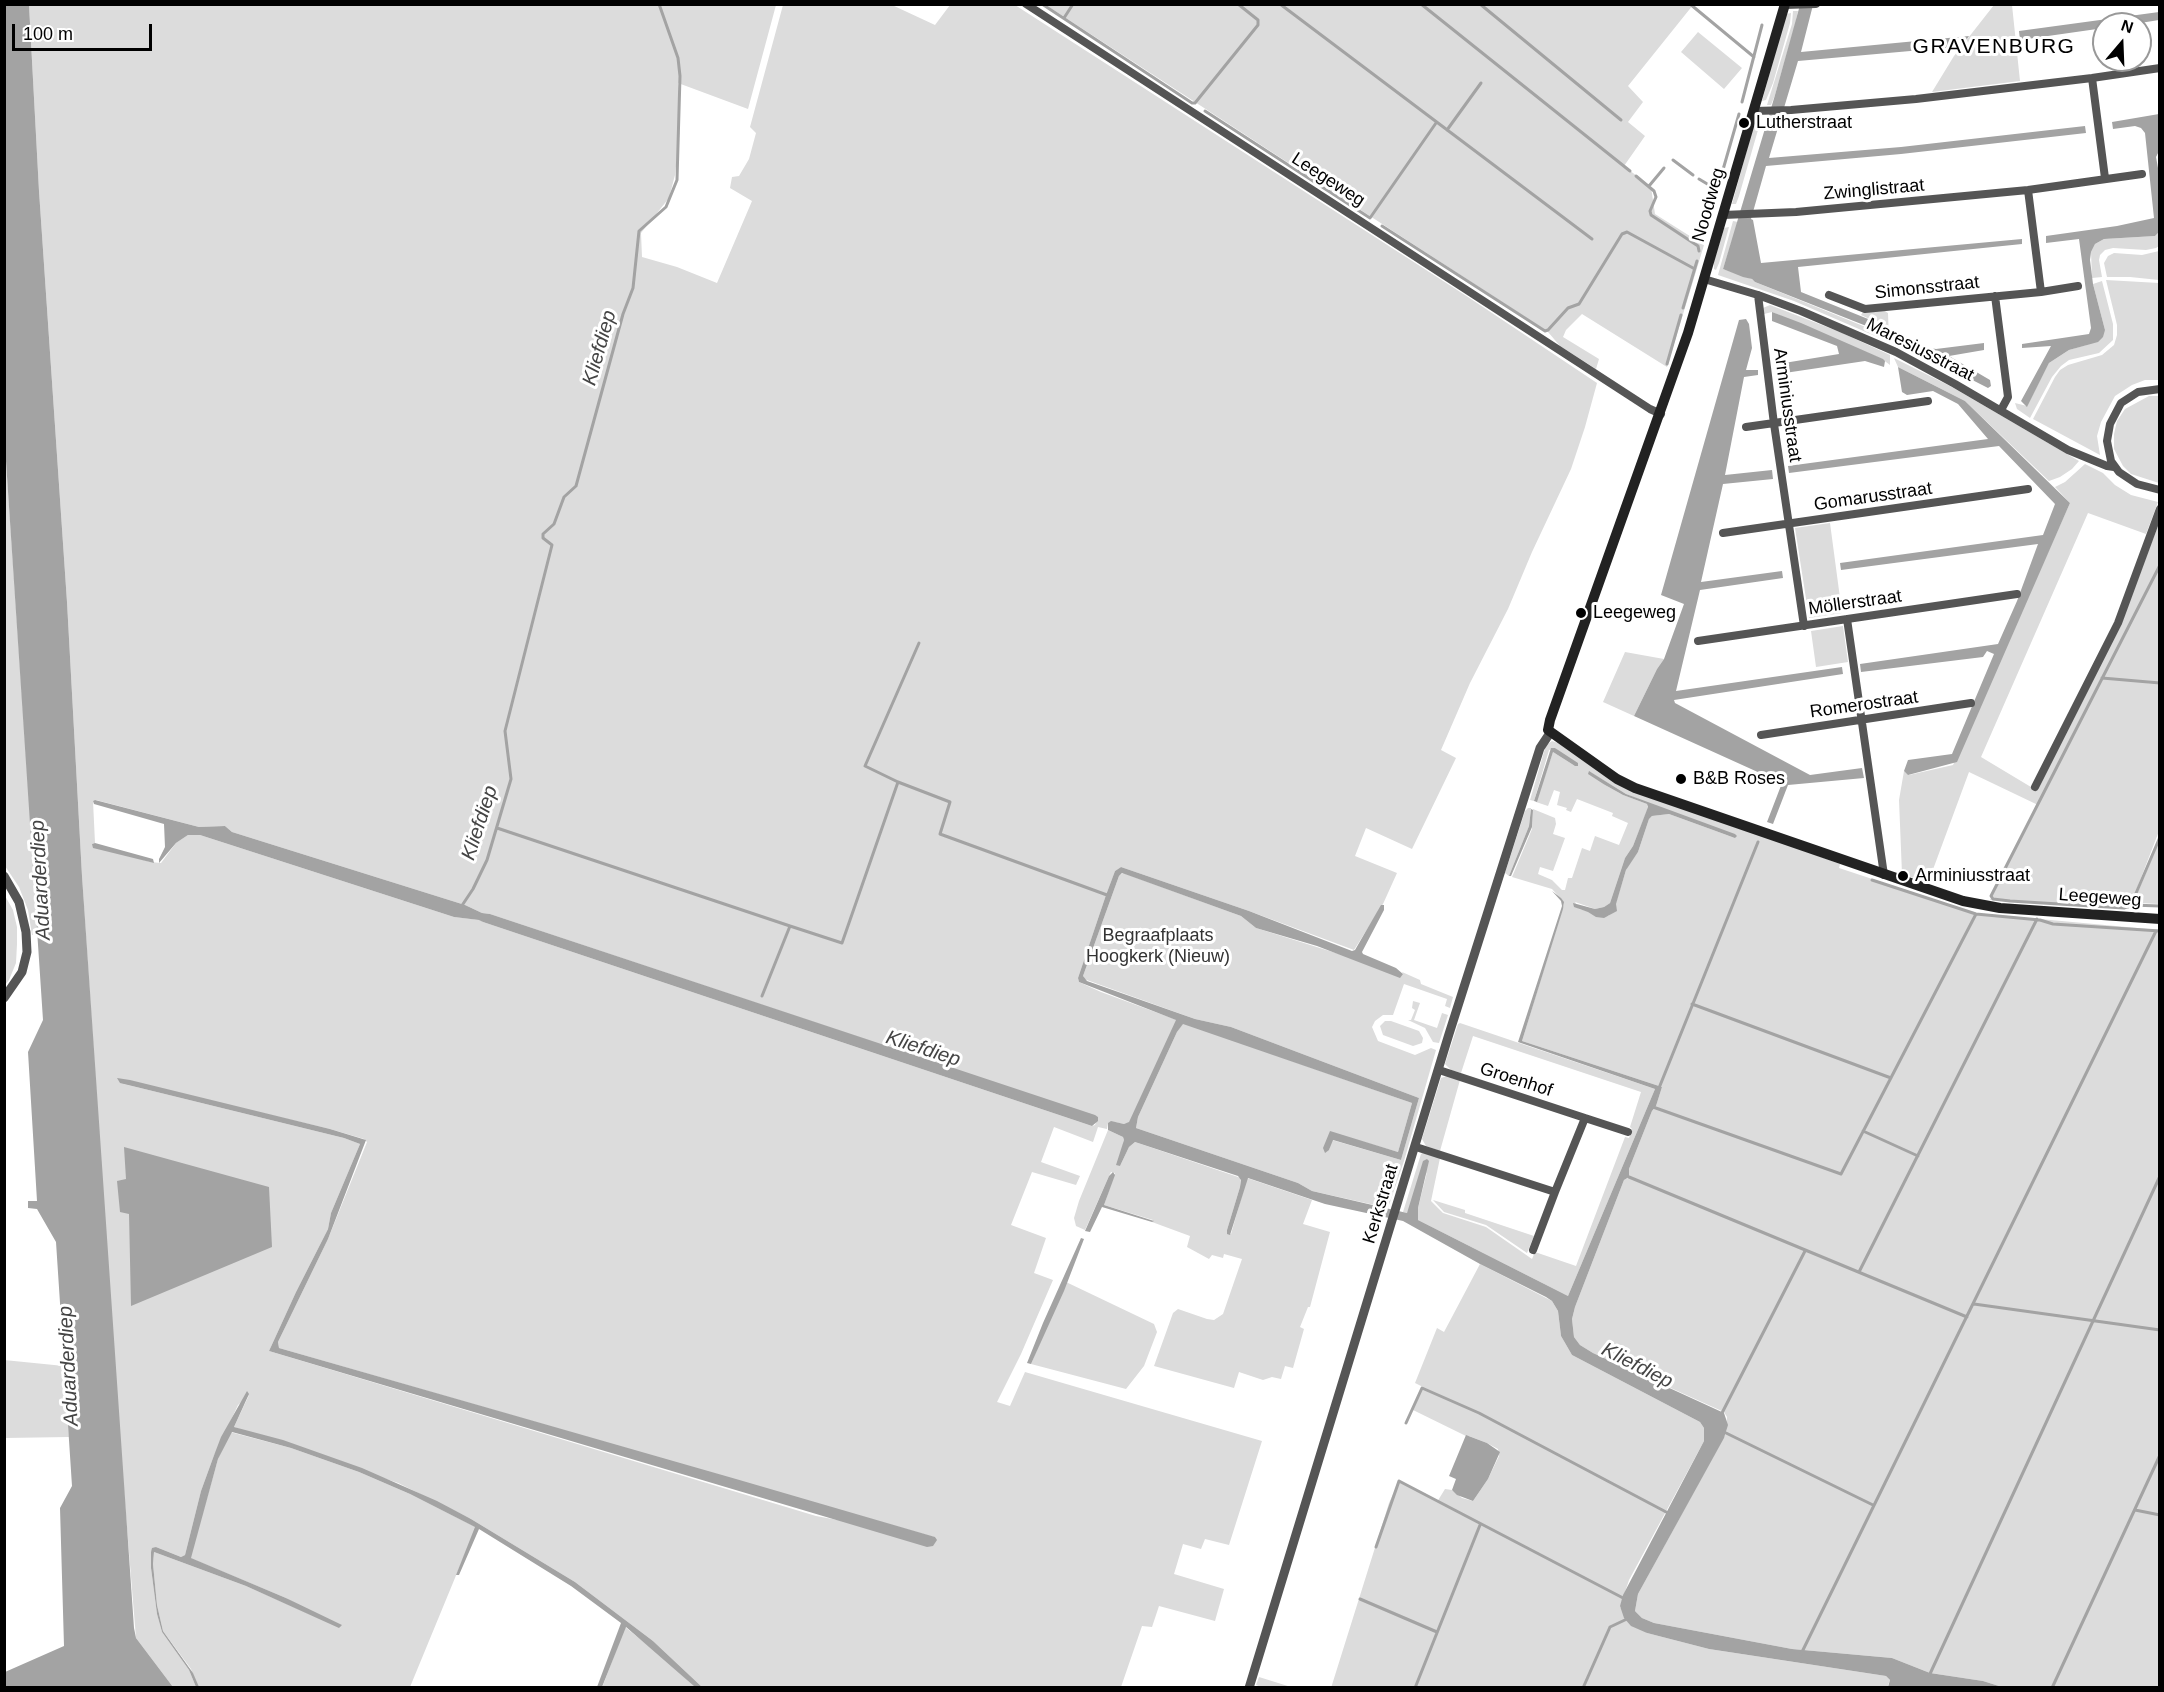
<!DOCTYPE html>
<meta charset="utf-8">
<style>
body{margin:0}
#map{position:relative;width:2164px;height:1692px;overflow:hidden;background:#fff;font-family:Helvetica,sans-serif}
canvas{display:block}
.frame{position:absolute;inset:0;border:6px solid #000;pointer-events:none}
.north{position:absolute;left:2092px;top:12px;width:60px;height:60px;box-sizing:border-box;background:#fff;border:2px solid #999;border-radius:50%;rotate:19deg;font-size:16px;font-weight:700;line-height:24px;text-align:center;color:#000}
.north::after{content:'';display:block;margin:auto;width:21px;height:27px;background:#000;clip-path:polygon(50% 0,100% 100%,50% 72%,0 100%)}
.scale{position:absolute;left:12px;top:24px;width:140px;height:27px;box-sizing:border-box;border:3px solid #000;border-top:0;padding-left:8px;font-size:18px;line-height:21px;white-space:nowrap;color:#000;-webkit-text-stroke:4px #fff;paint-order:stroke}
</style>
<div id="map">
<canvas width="2164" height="1692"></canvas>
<div class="frame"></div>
<div class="north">N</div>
<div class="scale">100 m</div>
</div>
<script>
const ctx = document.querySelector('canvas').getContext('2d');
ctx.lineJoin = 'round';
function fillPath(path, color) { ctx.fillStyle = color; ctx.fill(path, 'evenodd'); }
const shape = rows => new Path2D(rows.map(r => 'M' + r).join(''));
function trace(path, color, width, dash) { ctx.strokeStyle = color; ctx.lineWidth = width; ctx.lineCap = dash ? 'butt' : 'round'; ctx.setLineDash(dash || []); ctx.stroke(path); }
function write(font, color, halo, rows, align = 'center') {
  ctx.font = font + ' Helvetica,sans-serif'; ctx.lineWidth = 6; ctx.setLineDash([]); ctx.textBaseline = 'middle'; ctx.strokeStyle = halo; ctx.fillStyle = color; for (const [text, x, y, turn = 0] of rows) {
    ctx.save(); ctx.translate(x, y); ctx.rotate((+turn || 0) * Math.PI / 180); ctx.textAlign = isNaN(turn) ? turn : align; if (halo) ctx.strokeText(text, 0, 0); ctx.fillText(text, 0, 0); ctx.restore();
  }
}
fillPath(shape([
 [29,5,776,5,748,109,678,83,680,110,679,140,675,175,669,198,641,233,642,257,677,267,717,283,752,201,730,188,732,177,739,176,749,159,756,133,750,127,783,5,892,5,935,25,950,5,1015,5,1468,297,1597,383,1585,427,1571,469,1532,552,1508,609,1470,683,1441,750,1456,758,1412,849,1366,828,1355,856,1397,873,1383,904,1354,950,1249,911,1121,867,1115,871,1106,895,1078,978,1079,982,1101,992,1177,1020,1129,1123,1124,1124,1114,1122,1108,1123,1107,1129,1098,1127,1093,1142,1054,1127,1041,1162,1080,1176,1076,1185,1032,1172,1011,1225,1046,1238,1034,1273,1053,1280,1021,1354,997,1402,1010,1406,1025,1372,1262,1441,1229,1545,1205,1539,1201,1549,1183,1544,1174,1574,1224,1589,1215,1621,1159,1606,1152,1627,1142,1626,1121,1687,702,1687,653,1641,575,1582,471,1519,398,1483,234,1427,249,1395,238,1405,213,1458,201,1491,185,1555,181,1557,156,1547,151,1552,151,1568,157,1614,162,1632,189,1670,196,1687,173,1687,136,1638,118,1418,82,876,67,602,39,191],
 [96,800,199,827,225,826,232,832,465,905,482,913,490,914,1098,1117,1095,1125,1092,1126,483,922,480,920,454,917,200,835,188,835,176,843,161,863,150,862,92,844,95,843,93,801],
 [120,1083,245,1109,330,1129,364,1139,367,1142,328,1239,278,1342,279,1348,937,1538,816,1516,269,1351,296,1292,328,1229,331,1213,360,1144,344,1138],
 [1046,5,1693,5,1628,86,1643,102,1628,122,1645,136,1624,166,1651,187,1655,214,1704,245,1667,367,1582,314,1566,330,1563,337,1599,359,1596,369,1560,346,1548,332],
 [1994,5,2012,5,2020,81,1932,92,1954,56],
 [1793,11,1798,11,1795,25,1775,95,1771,105,1767,105,1792,24],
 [1791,13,1790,23,1773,83,1766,100,1762,101,1786,14],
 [1698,32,1742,68,1724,89,1681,52],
 [1760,123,1739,196,1736,204,1732,204,1754,124],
 [1733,221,1738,222,1723,269,1752,279,1755,282,1873,330,1879,331,1878,323,1861,315,1863,312,1883,310,1888,313,1889,342,1794,301,1718,275],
 [1729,227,1719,263,1716,270,1714,269,1714,261,1724,228],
 [2159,232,2159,246,2156,248,2146,250,2113,248,2105,250,2100,255,2099,260,2102,277,2092,278,2091,252,2095,244,2104,239,2155,236],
 [2159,251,2159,280,2130,277,2107,277,2104,263,2108,256,2114,253,2142,255],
 [2106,280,2159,283,2160,380,2145,380,2132,385,2115,396,2101,422,2097,436,2100,455,2033,419,2055,377,2060,370,2068,365,2102,355,2114,345,2117,335,2117,325],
 [2102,281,2113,324,2113,340,2099,353,2069,360,2061,366,2052,377,2030,418,2017,409,2015,403,2027,406,2049,363,2069,350,2086,345,2105,330,2093,284],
 [1770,305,1840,332,1890,355,1890,365,1882,359,1772,312,1764,314,1763,308],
 [1894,358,1952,387,2079,461,2072,469,2060,477,2049,481,1965,401,1898,367],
 [2149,396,2159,396,2159,483,2131,474,2123,466,2114,449,2114,434,2117,421,2125,409],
 [4,431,38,933,32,935,28,910,19,887,5,866],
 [2085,464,2103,473,2115,485,2131,495,2158,502,2146,534,2088,513,1981,757,2036,790,2120,627,2159,523,2159,682,2146,683,2159,684,2159,831,2129,909,1990,900,2038,805,1969,772,1928,883,1902,874,1899,800,1904,771,1909,775,1953,765,2070,503,2055,487,2065,482],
 [1830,523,1842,613,1809,618,1795,528],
 [1843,626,1848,662,1816,667,1811,631],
 [1625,652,1664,659,1657,669,1634,716,1603,702],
 [1552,741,1558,743,1613,781,1840,864,1839,868,1975,913,2159,930,2159,1687,2002,1687,1983,1681,1930,1673,1892,1658,1792,1649,1654,1623,1642,1618,1635,1611,1638,1594,1726,1433,1727,1417,1724,1412,1593,1353,1580,1345,1574,1337,1572,1319,1575,1307,1624,1180,1629,1177,1629,1169,1652,1111,1656,1106,1662,1087,1522,1041,1564,904,1562,900,1552,889,1512,877,1532,829,1533,809,1555,818,1556,824,1553,834,1565,838,1553,871,1540,867,1538,874,1552,880,1562,890,1565,890,1568,878,1572,878,1582,848,1590,851,1595,836,1619,845,1628,823,1612,816,1613,813,1577,799,1571,812,1566,810,1567,808,1557,805,1560,792,1554,790,1548,806,1536,802,1553,752,1575,766,1555,748,1549,750,1534,801,1530,800,1546,745],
 [1590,772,1626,794,1735,838,1669,814,1652,816,1649,819,1638,852,1627,867,1613,912,1608,916,1579,909,1575,902,1595,909,1604,907,1610,903,1625,858,1633,846,1648,808,1647,804,1623,795,1605,785],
 [1528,808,1531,808,1529,826,1509,876,1505,873,1525,811],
 [2159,841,2159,904,2139,903,2135,899],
 [1123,873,1241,916,1256,928,1403,974,1402,972,1420,980,1421,984,1453,997,1450,1008,1445,1006,1447,999,1404,984,1393,1015,1383,1015,1375,1021,1372,1027,1378,1041,1415,1055,1431,1048,1436,1050,1404,1161,1388,1208,1312,1191,1298,1183,1136,1128,1138,1117,1177,1032,1183,1023,1412,1103,1398,1152,1330,1132,1329,1150,1332,1140,1401,1160,1419,1098,1231,1027,1195,1019,1084,979,1083,976,1119,876],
 [4,894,13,910,17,927,17,944,16,963,9,980,5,985],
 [1413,1001,1420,1003,1414,1020,1437,1028,1442,1013,1448,1015,1439,1043,1433,1042,1425,1028,1408,1020,1411,1020,1415,1010,1412,1008],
 [1385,1021,1391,1021,1419,1031,1423,1038,1422,1043,1413,1046,1383,1035,1380,1026],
 [1460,1023,1655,1089,1568,1296,1418,1220,1418,1208,1427,1172,1407,1213,1403,1212,1421,1154,1423,1153,1440,1158,1431,1201,1443,1213,1486,1227,1532,1259,1535,1252,1576,1266,1625,1137,1629,1138,1632,1129,1630,1127,1641,1092,1473,1036,1461,1073,1451,1070,1445,1064,1458,1024],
 [1447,1076,1460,1080,1440,1151,1426,1146,1422,1139,1441,1078],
 [1108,1130,1123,1137,1124,1140,1120,1166,1129,1147,1135,1142,1241,1178,1240,1187,1227,1230,1227,1234,1231,1234,1247,1178,1312,1200,1303,1224,1330,1232,1310,1307,1308,1307,1300,1327,1304,1329,1293,1368,1285,1366,1281,1379,1272,1377,1263,1380,1239,1372,1234,1388,1154,1366,1173,1313,1178,1309,1207,1319,1214,1320,1223,1314,1242,1259,1224,1254,1223,1258,1212,1255,1209,1259,1187,1247,1190,1236,1152,1222,1153,1220,1104,1205,1115,1173,1111,1172,1109,1176,1085,1230,1076,1226,1074,1218,1079,1201],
 [1433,1200,1465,1210,1465,1213,1534,1236,1527,1253,1486,1225,1444,1212],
 [1480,1264,1552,1301,1558,1311,1561,1336,1572,1355,1700,1422,1704,1428,1704,1441,1629,1580,1620,1607,1647,1633,1709,1649,1886,1676,1890,1680,1887,1688,1331,1688,1389,1503,1399,1481,1437,1502,1445,1489,1452,1490,1462,1498,1473,1501,1488,1479,1499,1456,1498,1449,1487,1443,1469,1436,1466,1436,1413,1410,1423,1387,1415,1383,1437,1328,1444,1332],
 [1066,1282,1154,1324,1157,1332,1144,1366,1126,1389,1031,1364],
 [4,1360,64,1366,69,1437,5,1438],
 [230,1432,291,1448,359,1472,410,1494,476,1527,410,1687,198,1687,191,1669,163,1631,157,1605,153,1564,154,1552,246,1586,341,1628,286,1598,190,1558,218,1459],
 [625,1627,660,1655,695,1687,602,1688],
 [1259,1677,1291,1687,1261,1687,1256,1685]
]), '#dcdcdc');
fillPath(shape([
 [29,5,39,191,67,602,82,876,134,1628,136,1638,173,1687,5,1687,5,1672,64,1646,60,1508,72,1486,56,1242,37,1209,28,1208,28,1201,37,1201,28,1052,43,1020,4,431,5,5],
 [1800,5,1813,5,1801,52,1969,36,1961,48,1944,48,1798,61,1769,158,1901,147,2085,126,2086,133,1901,154,1766,166,1751,219,1753,220,1761,263,2022,239,2022,244,1798,267,1801,292,1878,323,1882,326,1879,331,1755,282,1752,279,1743,277,1723,269,1775,95],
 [2159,12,2159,20,2134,24,2104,24,2104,28,2020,40,2019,31],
 [2159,114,2159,151,2156,157,2160,179,2159,232,2155,236,2104,239,2095,244,2091,252,2090,260,2093,284,2105,330,2103,337,2098,342,2069,350,2049,363,2027,407,2021,401,2051,346,2022,348,2022,344,2089,334,2091,328,2079,239,2046,243,2046,236,2117,226,2154,218,2145,133,2141,128,2135,126,2113,129,2112,122],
 [1772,312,1801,323,1883,359,1885,361,1884,367,1865,361,1778,374,1778,364,1839,354,1837,346,1772,321],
 [1746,319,1749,324,1752,348,1746,370,1758,370,1758,375,1744,377,1725,475,1772,470,1773,479,1723,484,1701,582,1782,571,1783,578,1700,590,1676,691,1842,667,1843,674,1674,700,1675,703,1810,775,1862,768,1864,778,1788,785,1773,824,1767,822,1782,783,1634,716,1657,669,1664,659,1684,604,1661,595,1739,320],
 [1902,334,1930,348,1936,349,1984,343,1984,350,1949,356,1990,380,1991,386,1988,388,1898,342,1898,338],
 [1898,367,1965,401,2070,503,1957,762,1908,775,1904,771,1908,760,1952,754,1994,654,1987,651,1983,657,1861,672,1860,664,1998,644,2017,601,2038,544,1841,570,1840,563,2043,535,2055,504,1999,446,1789,473,1788,466,1988,439,1958,404,1933,391,1907,395,1902,392],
 [1551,748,1555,748,1578,763,1578,766,1575,766,1553,752,1537,802,1534,801],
 [1589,771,1626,794,1735,834,1737,836,1735,838,1669,814,1652,816,1649,819,1638,852,1626,870,1616,904,1617,911,1604,918,1596,917,1588,912,1574,907,1573,903,1595,909,1604,907,1610,903,1625,858,1633,846,1648,807,1647,804,1623,795,1605,785,1588,774],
 [95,800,199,827,225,826,232,832,465,905,482,913,490,914,1095,1115,1098,1117,1098,1121,1092,1126,483,922,479,920,454,917,200,835,188,835,176,843,159,863,159,859,165,847,164,824,94,804,93,801],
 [1531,809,1533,810,1532,827,1511,876,1509,876,1529,826],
 [95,843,153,859,154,863,93,848,92,844],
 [1121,867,1249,911,1352,951,1355,950,1381,905,1384,905,1384,910,1362,952,1363,954,1396,968,1403,974,1400,978,1317,946,1256,928,1241,916,1122,873,1119,876,1083,976,1087,981,1195,1019,1231,1027,1419,1098,1401,1160,1333,1140,1329,1150,1325,1153,1323,1148,1330,1131,1398,1152,1412,1103,1183,1024,1177,1032,1138,1117,1136,1128,1298,1183,1312,1191,1407,1213,1423,1161,1427,1159,1429,1161,1418,1208,1418,1220,1568,1296,1655,1089,1518,1042,1562,906,1561,901,1552,891,1561,898,1564,902,1563,909,1522,1041,1662,1087,1656,1106,1652,1111,1629,1169,1629,1177,1624,1180,1575,1307,1572,1319,1574,1337,1580,1345,1593,1353,1724,1413,1728,1425,1724,1438,1638,1594,1635,1611,1642,1618,1654,1623,1792,1649,1892,1658,1930,1673,1983,1681,2002,1687,1888,1687,1890,1680,1886,1676,1709,1649,1647,1633,1631,1626,1624,1618,1620,1606,1623,1595,1704,1441,1704,1428,1700,1422,1572,1355,1561,1336,1558,1311,1552,1301,1546,1297,1480,1264,1403,1221,1325,1204,1248,1178,1230,1235,1227,1234,1227,1230,1240,1187,1241,1180,1238,1176,1135,1142,1129,1147,1120,1166,1116,1165,1124,1140,1123,1137,1108,1130,1108,1123,1111,1121,1124,1124,1129,1122,1176,1020,1079,982,1078,978,1106,895,1115,871],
 [117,1078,130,1080,330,1129,366,1140,328,1239,278,1342,279,1348,736,1479,935,1537,937,1540,933,1546,927,1547,269,1351,296,1292,328,1229,331,1213,360,1144,344,1138,120,1083],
 [124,1147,269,1187,272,1247,131,1306,129,1214,120,1212,117,1181,126,1179],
 [1113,1172,1115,1175,1104,1205,1154,1221,1152,1222,1102,1207,1090,1232,1085,1231,1109,1176],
 [1081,1238,1084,1239,1064,1291,1031,1364,1027,1363,1043,1323],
 [247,1391,249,1394,234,1427,283,1440,362,1468,437,1501,471,1519,575,1582,653,1641,702,1687,695,1687,626,1627,602,1687,597,1687,621,1623,571,1586,479,1529,459,1575,456,1575,475,1527,410,1494,359,1472,291,1448,232,1432,218,1459,191,1558,286,1598,342,1625,339,1628,246,1586,154,1552,153,1564,157,1605,163,1631,193,1673,199,1687,196,1687,189,1670,162,1632,157,1614,151,1568,151,1552,152,1548,156,1547,181,1557,185,1555,201,1491,213,1458,221,1437],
 [1466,1435,1487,1443,1500,1452,1488,1479,1473,1501,1457,1495,1452,1490,1456,1479,1449,1476]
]), '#a3a3a3');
trace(shape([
 [1042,4,1192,103,1195,103,1258,25,1258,20,1238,4],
 [1280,4,1592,239],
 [1421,4,1630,171],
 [1480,4,1621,120],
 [1690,4,1754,57],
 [1064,18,1073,4],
 [1742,102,1762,25],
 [1205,111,1370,218,1436,123],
 [1447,130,1481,83],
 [1673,160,1693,175],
 [1636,176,1654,191,1656,197,1650,211,1651,215,1698,246,1699,251],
 [1699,179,1714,188,1718,187,1739,114],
 [1649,186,1664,168],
 [1382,226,1545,331,1548,330,1568,308,1579,304,1622,234,1627,232,1693,268],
 [1683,308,1697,261],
 [1667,364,1681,315],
 [2160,565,1991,896,1993,899,2010,901,2124,908,2131,905,2160,906],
 [919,643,865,766,898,782,950,802,940,834,1107,895],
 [2102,678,2160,683],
 [497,828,790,926],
 [1872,880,1976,914,2040,920,2053,924,2160,931],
 [2131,905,2160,837],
 [461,907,473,889,487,860,511,779,505,731,552,545,543,538,543,534,554,524,564,497,576,486,623,314,633,288,639,231,666,207,677,180,680,76,678,58,659,4],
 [762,996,790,926,842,943,898,782],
 [1692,1004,1891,1078],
 [1659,1088,1758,842],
 [1653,1107,1841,1174,1976,914],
 [1863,1131,1918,1156],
 [1629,1177,1967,1317],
 [1859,1272,2037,919],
 [1974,1304,2160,1330],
 [1722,1413,1805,1251],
 [1406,1423,1422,1388,1479,1413,1668,1513],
 [1724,1432,1873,1505],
 [2135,1510,2160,1515],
 [1376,1547,1399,1481,1625,1599],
 [1360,1599,1437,1632],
 [1801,1654,2156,931],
 [1929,1676,2160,1176],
 [1415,1688,1480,1525],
 [1583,1688,1610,1627,1627,1619],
 [2052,1688,2160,1455]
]), '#a3a3a3', 3);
trace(shape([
 [1026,4,1650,409,1661,414],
 [1785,5,1816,4],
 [2092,78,2105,178],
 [1754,111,1791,110,1916,99,2092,78,2160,68],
 [2028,190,2041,292],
 [1723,215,1796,212,2028,190,2142,174],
 [1704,279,1758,295,1801,311,1896,352,1955,384,2068,450,2107,466,2114,467],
 [1758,295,1774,424,1804,626],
 [1829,295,1865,309,2041,292,2078,286],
 [1995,296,2008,397,2001,410],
 [2160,389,2138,392,2121,403,2110,424,2107,441,2111,461,2119,472,2137,484,2160,490],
 [1746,427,1928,401],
 [1723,533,2028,489],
 [1847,619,1884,875],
 [1698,641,2017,594],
 [1761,735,1971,703],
 [2035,787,2118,623,2160,509],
 [1439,1070,1585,1118,1555,1192],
 [1585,1118,1628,1132],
 [1416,1147,1555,1192,1533,1250]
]), '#555', 8);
trace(shape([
 [4,876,19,902,26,932,27,952,22,972,4,998],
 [1249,1688,1449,1034,1540,748,1550,733]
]), '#555', 9);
trace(shape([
 [1785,4,1688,333,1550,720,1548,730,1617,779,1635,788,1963,901,2000,908,2160,919]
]), '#222', 10);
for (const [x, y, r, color] of [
 [1744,123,6,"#000"],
 [1581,613,6,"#000"],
 [1681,779,6,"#000"],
 [1903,876,6,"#000"]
]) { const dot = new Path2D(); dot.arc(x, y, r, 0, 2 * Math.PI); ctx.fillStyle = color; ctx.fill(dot); trace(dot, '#fff', 2); }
write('18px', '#000', '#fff', [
 ["Lutherstraat",1756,123],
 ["Leegeweg",1593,613],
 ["B&B Roses",1693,779],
 ["Arminiusstraat",1915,876]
], 'left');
write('18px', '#000', '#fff', [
 ["Leegeweg",1328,180,33],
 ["Zwinglistraat",1874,190,-5],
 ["Noodweg",1709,205,-74],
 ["Simonsstraat",1927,288,-6],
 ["Maresiusstraat",1920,350,27],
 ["Arminiusstraat",1787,405,82],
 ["Gomarusstraat",1873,497,-8],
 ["Möllerstraat",1855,603,-8],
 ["Romerostraat",1864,705,-8],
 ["Leegeweg",2100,898,4],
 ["Groenhof",1516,1080,18],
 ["Kerkstraat",1381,1204,-73]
]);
write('18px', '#333', '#fff', [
 ["Begraafplaats",1158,936],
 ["Hoogkerk (Nieuw)",1158,957]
]);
write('italic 20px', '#444', '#fff', [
 ["Kliefdiep",600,348,-74],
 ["Kliefdiep",480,823,-72],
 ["Aduarderdiep",41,880,-93],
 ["Kliefdiep",923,1049,18],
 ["Aduarderdiep",69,1366,-93],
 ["Kliefdiep",1637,1366,27]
]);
ctx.letterSpacing = '1.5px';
write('21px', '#000', '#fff', [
 ["GRAVENBURG",1994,47]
]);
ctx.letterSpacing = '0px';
</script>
